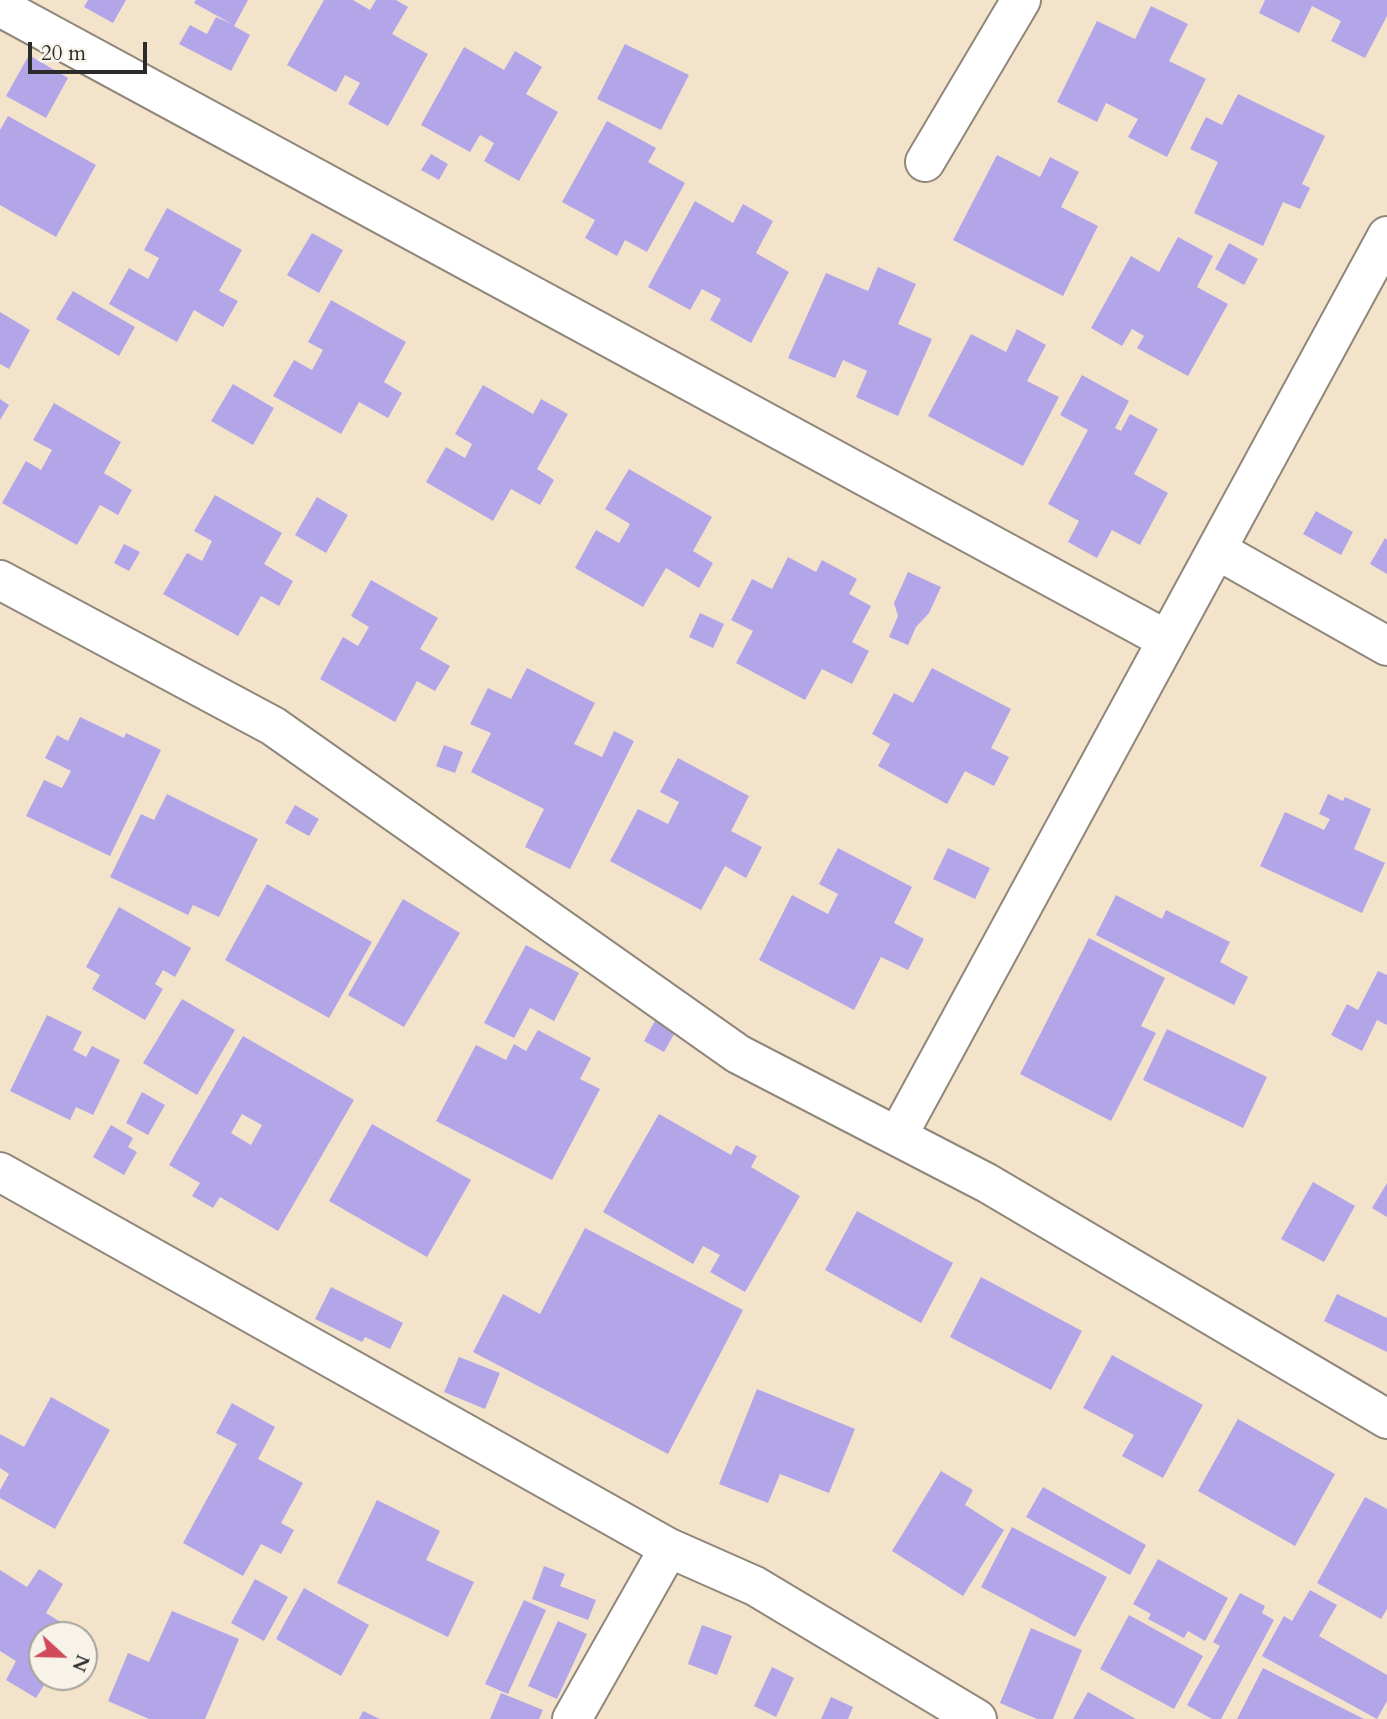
<!DOCTYPE html>
<style>
body{margin:0}
#map{position:relative;width:1387px;height:1719px;overflow:hidden;background:#f4e3cb;font-family:Cardo,serif}
canvas{display:block}
.north{position:absolute;left:28px;top:1621px;width:70px;height:70px;box-sizing:border-box;background:#f7f3e8;border:2px solid #a5a39c;border-radius:50%;rotate:112deg;font-size:19px;font-weight:700;line-height:28px;text-align:center;color:#2b2b2b}
.north::after{content:'';display:block;margin:auto;width:24px;height:32px;background:#d1495b;clip-path:polygon(50% 0,100% 100%,50% 72%,0 100%)}
.scale{position:absolute;left:28px;top:42px;width:119px;height:32px;box-sizing:border-box;border:4px solid #2b2b2b;border-top:0;padding-left:9px;font-size:21px;line-height:24px;white-space:nowrap;color:#2b2b2b;-webkit-text-stroke:5px #f7f3e8;paint-order:stroke}
</style>
<div id="map">
<canvas width="1387" height="1719"></canvas>
<div class="north">N</div>
<div class="scale">20 m</div>
</div>
<script>
const ctx = document.querySelector('canvas').getContext('2d');
ctx.lineJoin = 'round';
function fillPath(path, color) { ctx.fillStyle = color; ctx.fill(path, 'evenodd'); }
const shape = rows => new Path2D(rows.map(r => 'M' + r).join(''));
function trace(path, color, width, dash) { ctx.strokeStyle = color; ctx.lineWidth = width; ctx.lineCap = dash ? 'butt' : 'round'; ctx.setLineDash(dash || []); ctx.stroke(path); }
fillPath(shape([
 [88,0,126,0,113,23,84,7],
 [196,0,248,0,234,26,250,35,231,71,179,44,190,25,207,34,216,17,232,24,194,3],
 [324,0,353,0,370,10,376,0,396,0,408,7,392,34,428,54,388,126,348,104,360,83,345,75,336,92,287,65],
 [1265,0,1387,0,1387,16,1365,58,1331,41,1341,21,1312,6,1299,33,1259,13],
 [1151,6,1188,24,1169,61,1206,79,1167,157,1128,137,1138,119,1106,103,1097,122,1057,102,1097,21,1135,39],
 [625,44,689,75,661,130,597,99],
 [464,47,504,70,515,51,542,67,526,94,558,112,519,181,484,161,494,143,480,135,470,152,421,125],
 [29,55,68,78,46,118,6,96],
 [1238,94,1325,136,1302,184,1310,188,1300,209,1283,202,1263,246,1194,213,1218,162,1190,149,1206,117,1222,125],
 [8,116,96,165,56,237,0,205,0,130],
 [607,121,656,148,648,162,685,183,647,252,625,240,617,256,585,238,595,220,562,202],
 [431,154,448,164,439,180,421,170],
 [997,155,1040,177,1050,157,1079,172,1061,207,1098,226,1063,296,953,240],
 [695,201,733,223,743,204,773,221,756,253,789,272,751,343,710,320,721,299,702,289,690,310,648,287],
 [167,208,242,250,219,291,238,301,223,327,194,310,177,342,109,304,129,268,148,279,159,258,144,250],
 [312,233,343,250,319,293,287,275],
 [1178,237,1213,256,1197,287,1228,304,1188,376,1137,348,1144,336,1132,329,1122,346,1091,328,1131,256,1159,272],
 [1229,243,1258,259,1244,285,1215,269],
 [878,267,916,284,898,324,932,339,898,416,856,397,867,371,843,360,835,378,788,358,826,273,868,291],
 [73,291,135,327,119,356,56,319],
 [331,300,406,342,384,382,402,393,388,418,359,402,341,434,273,396,294,360,312,370,323,350,308,342],
 [0,312,30,330,9,369,0,364],
 [1017,329,1046,345,1027,381,1059,397,1023,466,928,416,971,334,1006,352],
 [1082,375,1129,401,1115,428,1121,431,1130,414,1158,429,1134,474,1168,493,1140,545,1112,530,1097,558,1068,542,1079,521,1048,504,1088,430,1060,415],
 [233,384,274,408,253,445,211,421],
 [483,385,533,414,541,399,568,414,537,469,554,480,540,505,511,489,493,521,426,482,446,447,465,458,472,444,455,434],
 [0,399,9,405,0,420],
 [54,403,121,442,104,473,132,490,118,515,100,505,77,545,2,503,26,461,41,470,52,450,33,440],
 [629,469,712,517,693,551,713,563,699,588,666,568,643,607,575,568,596,530,619,543,630,524,605,509],
 [215,495,282,533,264,564,293,581,279,606,261,596,238,636,163,594,187,553,202,561,212,541,194,531],
 [317,497,348,515,326,553,295,535],
 [1316,511,1353,532,1341,555,1303,534],
 [1385,538,1387,540,1387,574,1370,564],
 [124,544,140,552,129,571,114,563],
 [788,557,816,572,822,560,857,579,849,594,871,606,852,642,869,651,852,684,822,669,805,700,736,663,753,631,731,620,752,579,772,589],
 [908,572,941,587,929,613,916,627,908,645,889,637,898,616,894,603],
 [371,580,438,618,420,649,450,666,435,691,417,681,395,722,320,679,343,637,358,646,369,627,351,616],
 [700,613,724,624,713,648,689,637],
 [527,668,595,703,574,744,602,757,614,731,634,741,570,869,525,847,544,809,471,772,491,733,470,724,488,688,511,699],
 [932,668,1011,709,991,748,1009,757,994,786,965,771,947,804,878,766,890,744,872,734,894,693,913,703],
 [80,717,124,738,126,733,161,750,110,856,26,816,44,780,62,788,71,771,45,758,57,735,68,741],
 [444,745,463,752,455,773,436,766],
 [678,758,749,796,731,831,762,847,746,878,725,866,701,910,610,861,638,809,668,824,679,802,660,792],
 [167,794,258,839,219,917,193,905,188,915,110,877,141,814,154,820],
 [1328,794,1343,801,1345,797,1371,809,1354,849,1385,863,1362,913,1260,866,1285,812,1324,830,1330,819,1319,814],
 [295,805,319,819,309,836,285,823],
 [838,848,912,887,894,923,924,939,908,970,881,957,854,1010,759,960,792,895,828,914,838,894,819,884],
 [948,848,990,868,975,899,933,879],
 [267,884,372,942,329,1018,225,960],
 [1116,895,1162,919,1166,910,1230,942,1220,962,1248,977,1234,1005,1096,935],
 [403,899,460,933,404,1027,348,995],
 [119,907,191,948,175,977,163,970,155,984,163,989,145,1020,92,989,100,975,86,967],
 [1089,938,1165,978,1141,1026,1156,1033,1111,1121,1020,1074],
 [526,945,579,973,554,1021,530,1008,514,1038,484,1023],
 [1378,971,1387,975,1387,1025,1377,1020,1362,1051,1331,1035,1347,1004,1358,1010],
 [182,999,235,1030,197,1095,143,1063],
 [47,1015,82,1032,73,1050,86,1057,92,1046,120,1060,93,1115,76,1107,70,1120,10,1091],
 [658,1015,678,1027,664,1052,644,1041],
 [1167,1029,1267,1077,1243,1128,1143,1080],
 [538,1030,591,1058,580,1079,600,1089,552,1180,436,1121,476,1045,506,1060,514,1044,526,1051],
 [243,1036,354,1100,278,1231,220,1197,213,1208,192,1196,200,1183,169,1165],
 [242,1114,262,1125,251,1145,231,1133],
 [142,1092,165,1105,148,1135,126,1123],
 [659,1114,731,1155,736,1145,757,1156,751,1167,800,1196,745,1292,710,1272,720,1255,703,1246,693,1264,603,1212],
 [372,1124,471,1180,427,1257,329,1201],
 [111,1125,133,1138,128,1147,137,1152,124,1175,93,1157],
 [1313,1182,1355,1206,1324,1262,1281,1239],
 [1387,1183,1387,1217,1372,1208],
 [857,1211,953,1263,921,1323,825,1270],
 [585,1228,743,1310,668,1454,473,1352,503,1294,540,1314],
 [981,1277,1082,1331,1051,1390,950,1337],
 [331,1287,403,1323,390,1349,365,1337,362,1342,315,1319],
 [1337,1294,1387,1318,1387,1352,1324,1321],
 [1112,1355,1203,1405,1163,1478,1122,1456,1134,1435,1083,1408],
 [459,1357,500,1373,485,1409,444,1392],
 [757,1389,855,1429,829,1493,780,1474,768,1503,719,1484],
 [51,1397,110,1430,55,1529,0,1498,0,1490,9,1474,0,1468,0,1434,24,1447],
 [232,1403,275,1427,258,1459,303,1483,281,1523,294,1530,281,1554,261,1544,243,1576,183,1543,237,1444,216,1433],
 [1238,1419,1335,1474,1295,1546,1198,1491],
 [941,1471,973,1490,965,1505,1004,1530,963,1596,892,1551],
 [1043,1487,1146,1545,1130,1575,1026,1517],
 [1365,1497,1387,1509,1387,1609,1381,1619,1317,1583],
 [377,1500,440,1531,426,1560,474,1582,448,1637,337,1583],
 [1012,1527,1107,1577,1075,1637,981,1587],
 [1158,1559,1228,1598,1205,1641,1188,1631,1184,1638,1148,1619,1151,1614,1133,1604],
 [544,1566,565,1574,560,1586,596,1600,588,1620,532,1599],
 [39,1569,63,1584,46,1613,77,1632,75,1635,42,1635,42,1677,49,1677,36,1698,6,1680,16,1661,0,1651,0,1570,27,1587],
 [255,1579,288,1597,264,1641,231,1623],
 [304,1588,369,1625,341,1676,276,1639],
 [1310,1590,1337,1605,1319,1636,1387,1675,1387,1701,1377,1719,1262,1656,1284,1616,1292,1621],
 [1240,1593,1265,1606,1262,1613,1274,1620,1221,1719,1212,1719,1187,1705,1220,1646,1213,1642],
 [524,1600,546,1610,508,1694,485,1684],
 [172,1611,239,1639,205,1719,149,1719,108,1701,128,1653,149,1662],
 [1129,1615,1203,1656,1174,1709,1100,1669],
 [558,1621,587,1634,557,1699,528,1686],
 [702,1625,732,1636,717,1675,688,1664],
 [1031,1628,1082,1650,1053,1719,1037,1719,1000,1703],
 [772,1667,794,1678,776,1717,754,1706],
 [1263,1668,1364,1719,1237,1719],
 [1088,1692,1136,1719,1073,1719],
 [501,1693,543,1710,539,1719,490,1719],
 [831,1697,853,1707,848,1719,821,1719],
 [363,1711,380,1719,359,1719]
]), '#b2a6e8');
const minor = shape([
 [0,7,1167,640],
 [925,162,1021,0],
 [1217,550,1387,646],
 [0,580,273,726,738,1054,987,1183,1387,1419],
 [898,1135,1387,236],
 [0,1172,669,1548,755,1586,977,1719],
 [572,1719,669,1548]
]);
trace(minor, '#90877b', 42);
trace(minor, '#fff', 38);
</script>
